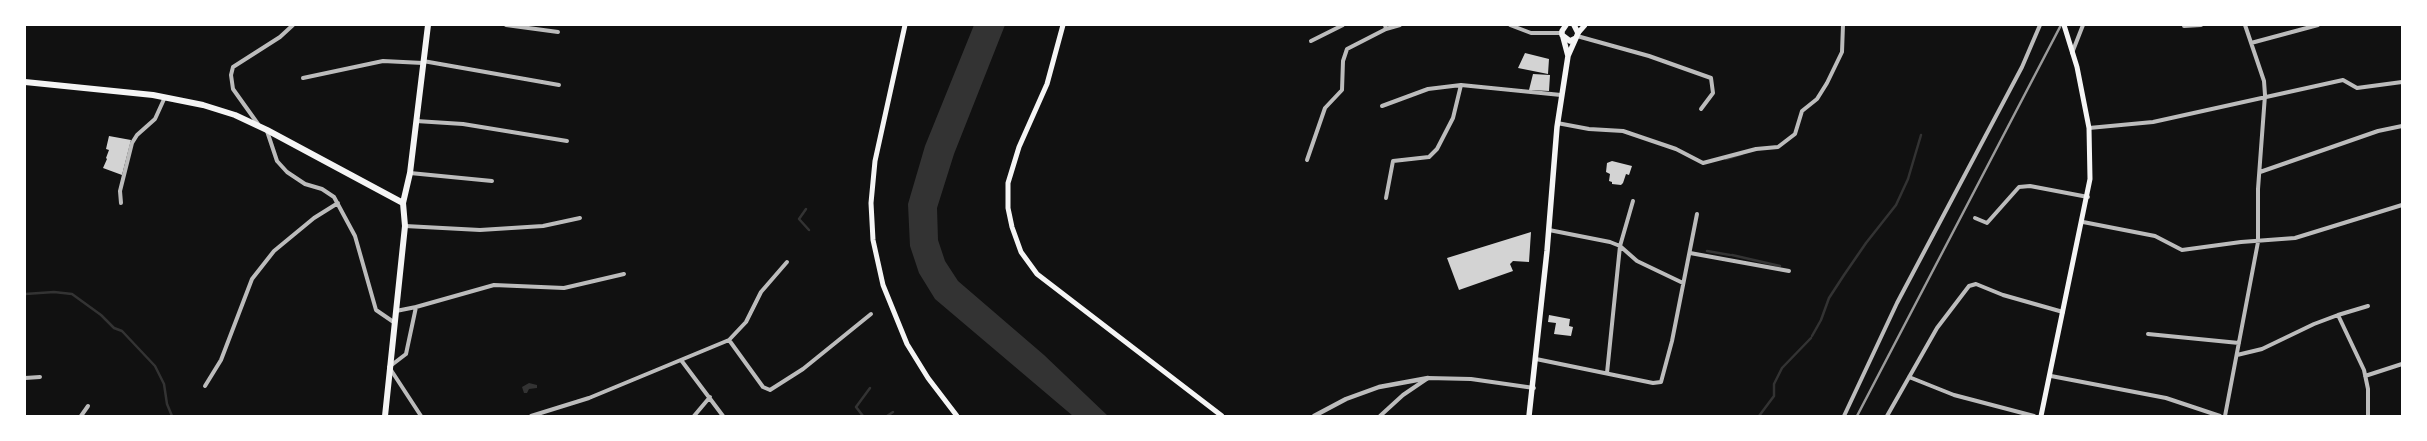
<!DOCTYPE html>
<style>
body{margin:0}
#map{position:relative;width:2427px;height:441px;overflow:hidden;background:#111;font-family:Lora,serif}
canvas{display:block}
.frame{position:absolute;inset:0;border:26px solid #fff;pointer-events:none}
</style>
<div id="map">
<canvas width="2427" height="441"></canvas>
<div class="frame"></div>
</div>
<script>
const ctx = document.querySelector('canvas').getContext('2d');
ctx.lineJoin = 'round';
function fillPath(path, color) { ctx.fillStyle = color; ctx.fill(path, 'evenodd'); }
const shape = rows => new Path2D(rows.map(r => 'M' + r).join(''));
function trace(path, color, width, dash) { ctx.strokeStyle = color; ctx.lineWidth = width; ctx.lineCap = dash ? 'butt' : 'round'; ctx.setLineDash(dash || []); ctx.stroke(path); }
fillPath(shape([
 [974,25,1005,25,954,154,937,208,938,240,945,261,958,281,1044,355,1108,416,1073,416,935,299,919,273,910,246,908,204,925,146],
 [529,383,537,385,537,388,529,389,527,393,524,393,522,387]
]), '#333');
trace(shape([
 [1726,159,1742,154],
 [806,209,799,219,809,230],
 [1707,251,1730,255],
 [1732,255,1780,266],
 [25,294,54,292,72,294,101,315,114,328,122,331,155,366,164,384,167,404,172,416],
 [1812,336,1821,320,1829,298,1844,275,1866,243,1896,205,1908,179,1921,135],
 [863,416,856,407,870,388],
 [887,416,893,412],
 [1759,416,1774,396,1774,384,1782,368,1811,338]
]), '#333', 2.5);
fillPath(shape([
 [1525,53,1549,59,1548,74,1518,68],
 [1533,74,1550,75,1549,91,1529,90],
 [109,136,131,140,122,175,103,168,107,159,106,158,109,150,106,149],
 [1612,161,1632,166,1629,175,1626,174,1623,183,1621,185,1612,184,1612,182,1609,181,1610,174,1606,172,1607,163],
 [1531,232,1529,262,1513,261,1510,264,1513,271,1459,290,1447,258],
 [1549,315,1570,319,1569,326,1573,327,1571,336,1554,334,1556,323,1548,322]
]), '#d3d3d3');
trace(shape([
 [506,25,558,32],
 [1510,25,1531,33,1562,33],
 [2184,26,2201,25],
 [1386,29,1400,25],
 [1577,36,1649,56,1711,78,1713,93,1701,109],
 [1311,41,1343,25],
 [2251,43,2318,25],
 [2072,53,2083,25],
 [423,61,559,85],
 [303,78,383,61,423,63],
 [1382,106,1428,89,1461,85],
 [416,121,463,124,567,141],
 [1557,123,1589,129,1623,131,1676,149,1703,163,1756,149,1778,147,1795,134,1802,111,1817,99,1827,83,1842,52,1843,25],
 [258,124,233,89,231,75,233,67,280,37,293,25],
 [2089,128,2153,122,2343,80,2357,88,2402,82],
 [267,131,277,161,287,172,305,184,322,189,334,197,355,236,376,310,395,323],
 [1307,160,1325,108,1342,90,1343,61,1347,49,1386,29,1385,25],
 [2260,172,2378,131,2402,126],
 [410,173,492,181],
 [1386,198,1393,161,1429,157,1437,149,1453,118,1461,85,1561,95],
 [121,203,120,191,132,143,137,135,155,119,165,97],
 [1975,218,1987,223,2019,187,2030,186,2088,197],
 [2083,222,2155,236,2182,250,2241,242,2295,238,2402,205],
 [405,226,480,230,543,226,580,218],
 [1549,230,1610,242,1620,246,1637,261,1683,283],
 [1690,253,1789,271],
 [396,311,416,307],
 [2338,315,2368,306],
 [2148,334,2239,343],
 [729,340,763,387,770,390,803,369,871,314],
 [2237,355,2262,349,2314,324,2338,315,2364,370,2368,389,2368,416],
 [1536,359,1653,383,1661,382,1672,341,1697,214],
 [681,360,723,416],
 [1607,373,1620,246,1633,201],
 [2051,376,2166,398,2220,416],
 [2365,376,2402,364],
 [1909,377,1954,395,2034,416],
 [25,378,40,377],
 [205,386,221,360,252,279,274,251,314,218,338,203],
 [81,416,88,406],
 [421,416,389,367,406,354,416,307,494,285,564,288,624,274],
 [531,416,589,398,729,340,746,322,761,292,787,262],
 [694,416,710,397],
 [1380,416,1403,395,1428,378,1471,379,1534,388],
 [1844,416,1897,303,2022,67,2040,25],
 [1887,416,1937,328,1969,286,1976,284,2003,295,2063,312],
 [2225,416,2258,242,2258,189,2265,95,2264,81,2245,25]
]), '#bcbcbc', 4);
trace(shape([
 [1314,416,1346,399,1379,387,1428,378]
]), '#bcbcbc', 4.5);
trace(shape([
 [905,25,875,161,871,203,873,240,883,285,907,344,928,378,957,416],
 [1063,25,1047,84,1019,147,1008,183,1008,208,1012,227,1021,252,1037,274,1222,416],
 [1578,33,1585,25],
 [2041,416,2090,179,2089,128,2077,67,2064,25]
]), '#f5f5f5', 5);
trace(shape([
 [1566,25,1562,31,1562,35,1570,41,1576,38,1578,33,1574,25],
 [1563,37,1568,56],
 [1529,416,1547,251,1557,127,1568,56,1576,38]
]), '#f5f5f5', 5.5);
trace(shape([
 [25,82,153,95,203,105,235,115,267,130,403,203],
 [385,416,405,226,403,203,410,173,428,25]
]), '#f5f5f5', 6);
trace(shape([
 [1857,416,2061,25]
]), '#9a9a9a', 2.5);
</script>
